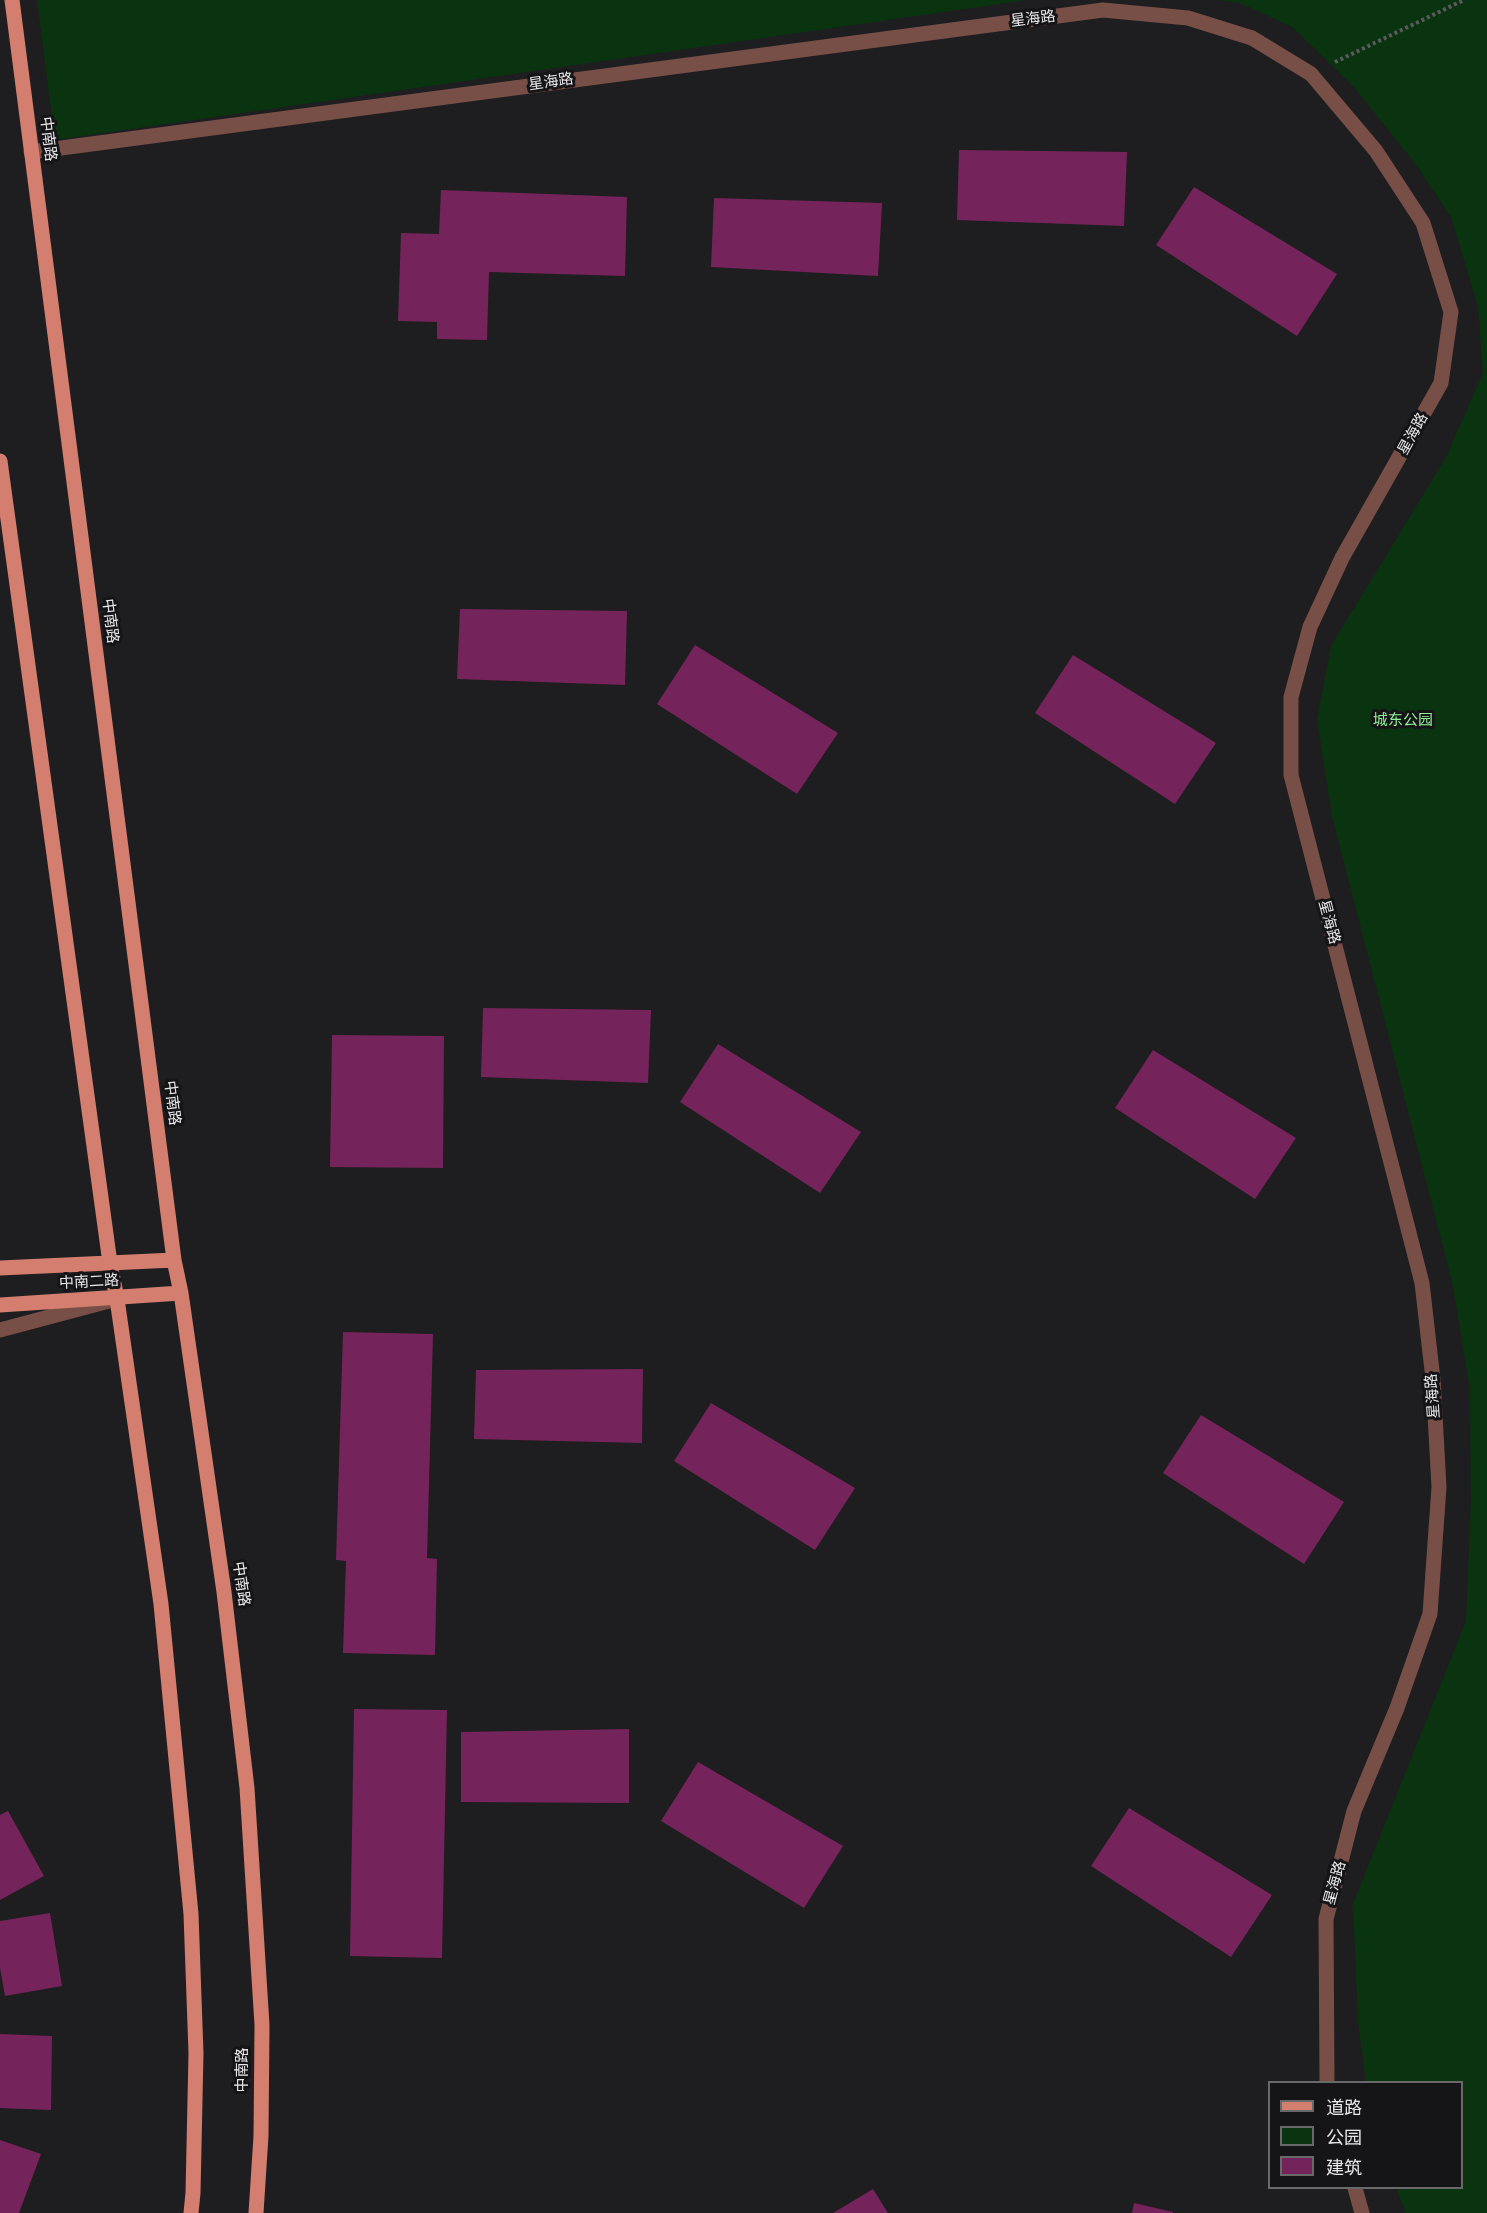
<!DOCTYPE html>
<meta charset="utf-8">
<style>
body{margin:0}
#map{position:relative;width:1487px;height:2213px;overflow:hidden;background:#1e1d20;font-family:"Work Sans","Noto Sans SC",sans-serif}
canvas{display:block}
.legend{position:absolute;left:1268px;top:2081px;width:195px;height:108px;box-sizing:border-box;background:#151417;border:2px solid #69686b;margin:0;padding:8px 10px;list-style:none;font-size:18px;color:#e8e7e9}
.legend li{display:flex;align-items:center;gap:12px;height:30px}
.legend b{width:30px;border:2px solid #69686b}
</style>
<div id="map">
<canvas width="1487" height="2213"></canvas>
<ul class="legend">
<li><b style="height:8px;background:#d37e6e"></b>道路</li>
<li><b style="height:16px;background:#0a3410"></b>公园</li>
<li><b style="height:16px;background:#74245a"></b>建筑</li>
</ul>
</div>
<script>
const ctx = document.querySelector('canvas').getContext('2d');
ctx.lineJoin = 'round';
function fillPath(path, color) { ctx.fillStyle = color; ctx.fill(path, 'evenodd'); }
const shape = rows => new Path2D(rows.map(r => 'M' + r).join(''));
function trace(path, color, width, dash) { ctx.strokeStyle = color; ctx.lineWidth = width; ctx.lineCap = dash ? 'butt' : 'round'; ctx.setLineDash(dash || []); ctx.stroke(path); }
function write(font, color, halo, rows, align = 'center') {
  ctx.font = font + ' "Work Sans","Noto Sans SC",sans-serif'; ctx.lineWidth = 6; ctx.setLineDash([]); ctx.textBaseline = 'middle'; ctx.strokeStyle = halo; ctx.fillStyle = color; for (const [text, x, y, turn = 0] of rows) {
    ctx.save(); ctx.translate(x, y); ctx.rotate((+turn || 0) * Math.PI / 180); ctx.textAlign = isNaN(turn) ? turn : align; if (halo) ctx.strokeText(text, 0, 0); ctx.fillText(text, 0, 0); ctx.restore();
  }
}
fillPath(shape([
 [37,0,1027,0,55,140],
 [1219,0,1487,0,1487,2213,1406,2213,1396,2188,1462,2188,1462,2082,1366,2082,1358,2021,1353,1904,1466,1621,1471,1502,1470,1389,1452,1282,1332,816,1317,720,1331,646,1445,459,1483,373,1478,307,1451,217,1414,162,1353,86,1292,27,1240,3]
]), '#0a3410');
fillPath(shape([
 [959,150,1127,152,1124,226,957,220],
 [1194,187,1337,274,1297,336,1156,245],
 [441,190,627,197,625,276,489,272,487,340,437,339,437,322,398,321,401,233,439,234],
 [714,198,882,203,878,276,711,267],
 [460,609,627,611,625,685,457,679],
 [695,645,838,733,797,794,657,704],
 [1073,655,1216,743,1175,804,1035,713],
 [483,1008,651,1010,648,1083,481,1077],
 [332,1035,444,1036,443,1168,330,1167],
 [718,1044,861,1132,820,1193,680,1102],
 [1153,1050,1296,1138,1255,1199,1115,1108],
 [343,1332,433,1334,427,1558,437,1559,435,1655,343,1653,346,1561,336,1560],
 [643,1369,642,1443,474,1439,476,1370],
 [711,1403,855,1488,815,1550,674,1461],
 [1201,1415,1344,1502,1304,1564,1163,1473],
 [354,1709,447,1710,442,1958,350,1956],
 [629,1729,629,1803,461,1802,461,1732],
 [698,1762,843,1846,804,1908,661,1821],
 [1129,1808,1272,1895,1231,1957,1091,1866],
 [8,1811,44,1876,0,1900,0,1815],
 [50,1913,62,1986,5,1996,0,1968,0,1921],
 [0,2034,52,2036,51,2110,0,2108],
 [0,2140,41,2154,19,2213,0,2213],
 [873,2189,888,2213,833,2213],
 [1134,2203,1173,2212,1173,2213,1132,2213]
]), '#74245a');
trace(shape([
 [1335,62,1464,0]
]), '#5b5a5c', 4, [3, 3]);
trace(shape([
 [31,152,1103,10,1188,18,1252,38,1311,74,1376,151,1423,223,1451,312,1441,383,1342,558,1310,627,1291,697,1291,775,1422,1283,1433,1379,1439,1487,1430,1614,1397,1708,1354,1811,1326,1919,1327,2082],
 [0,1330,109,1301],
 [1355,2188,1362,2213]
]), '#784f47', 15);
trace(shape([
 [12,0,174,1260,181,1293,224,1592,247,1788,262,2025,261,2136,256,2213],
 [0,461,110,1263,117,1299,161,1604,191,1914,196,2053,193,2193,191,2213],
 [0,1268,174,1260],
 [0,1305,181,1293]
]), '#d37e6e', 15);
write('15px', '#e8e7e9', '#151417', [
 ["星海路",1033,19,-7],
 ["星海路",551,82,-8],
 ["中南路",48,139,83],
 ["星海路",1413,434,-61],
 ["中南路",110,621,83],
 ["星海路",1329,922,75],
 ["中南路",172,1103,83],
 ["中南二路",89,1282,-3],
 ["星海路",1433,1396,-94],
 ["中南路",241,1584,82],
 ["星海路",1335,1883,-75],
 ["中南路",243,2070,-90]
]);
write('15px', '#90f496', '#151417', [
 ["城东公园",1403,721]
]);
</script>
